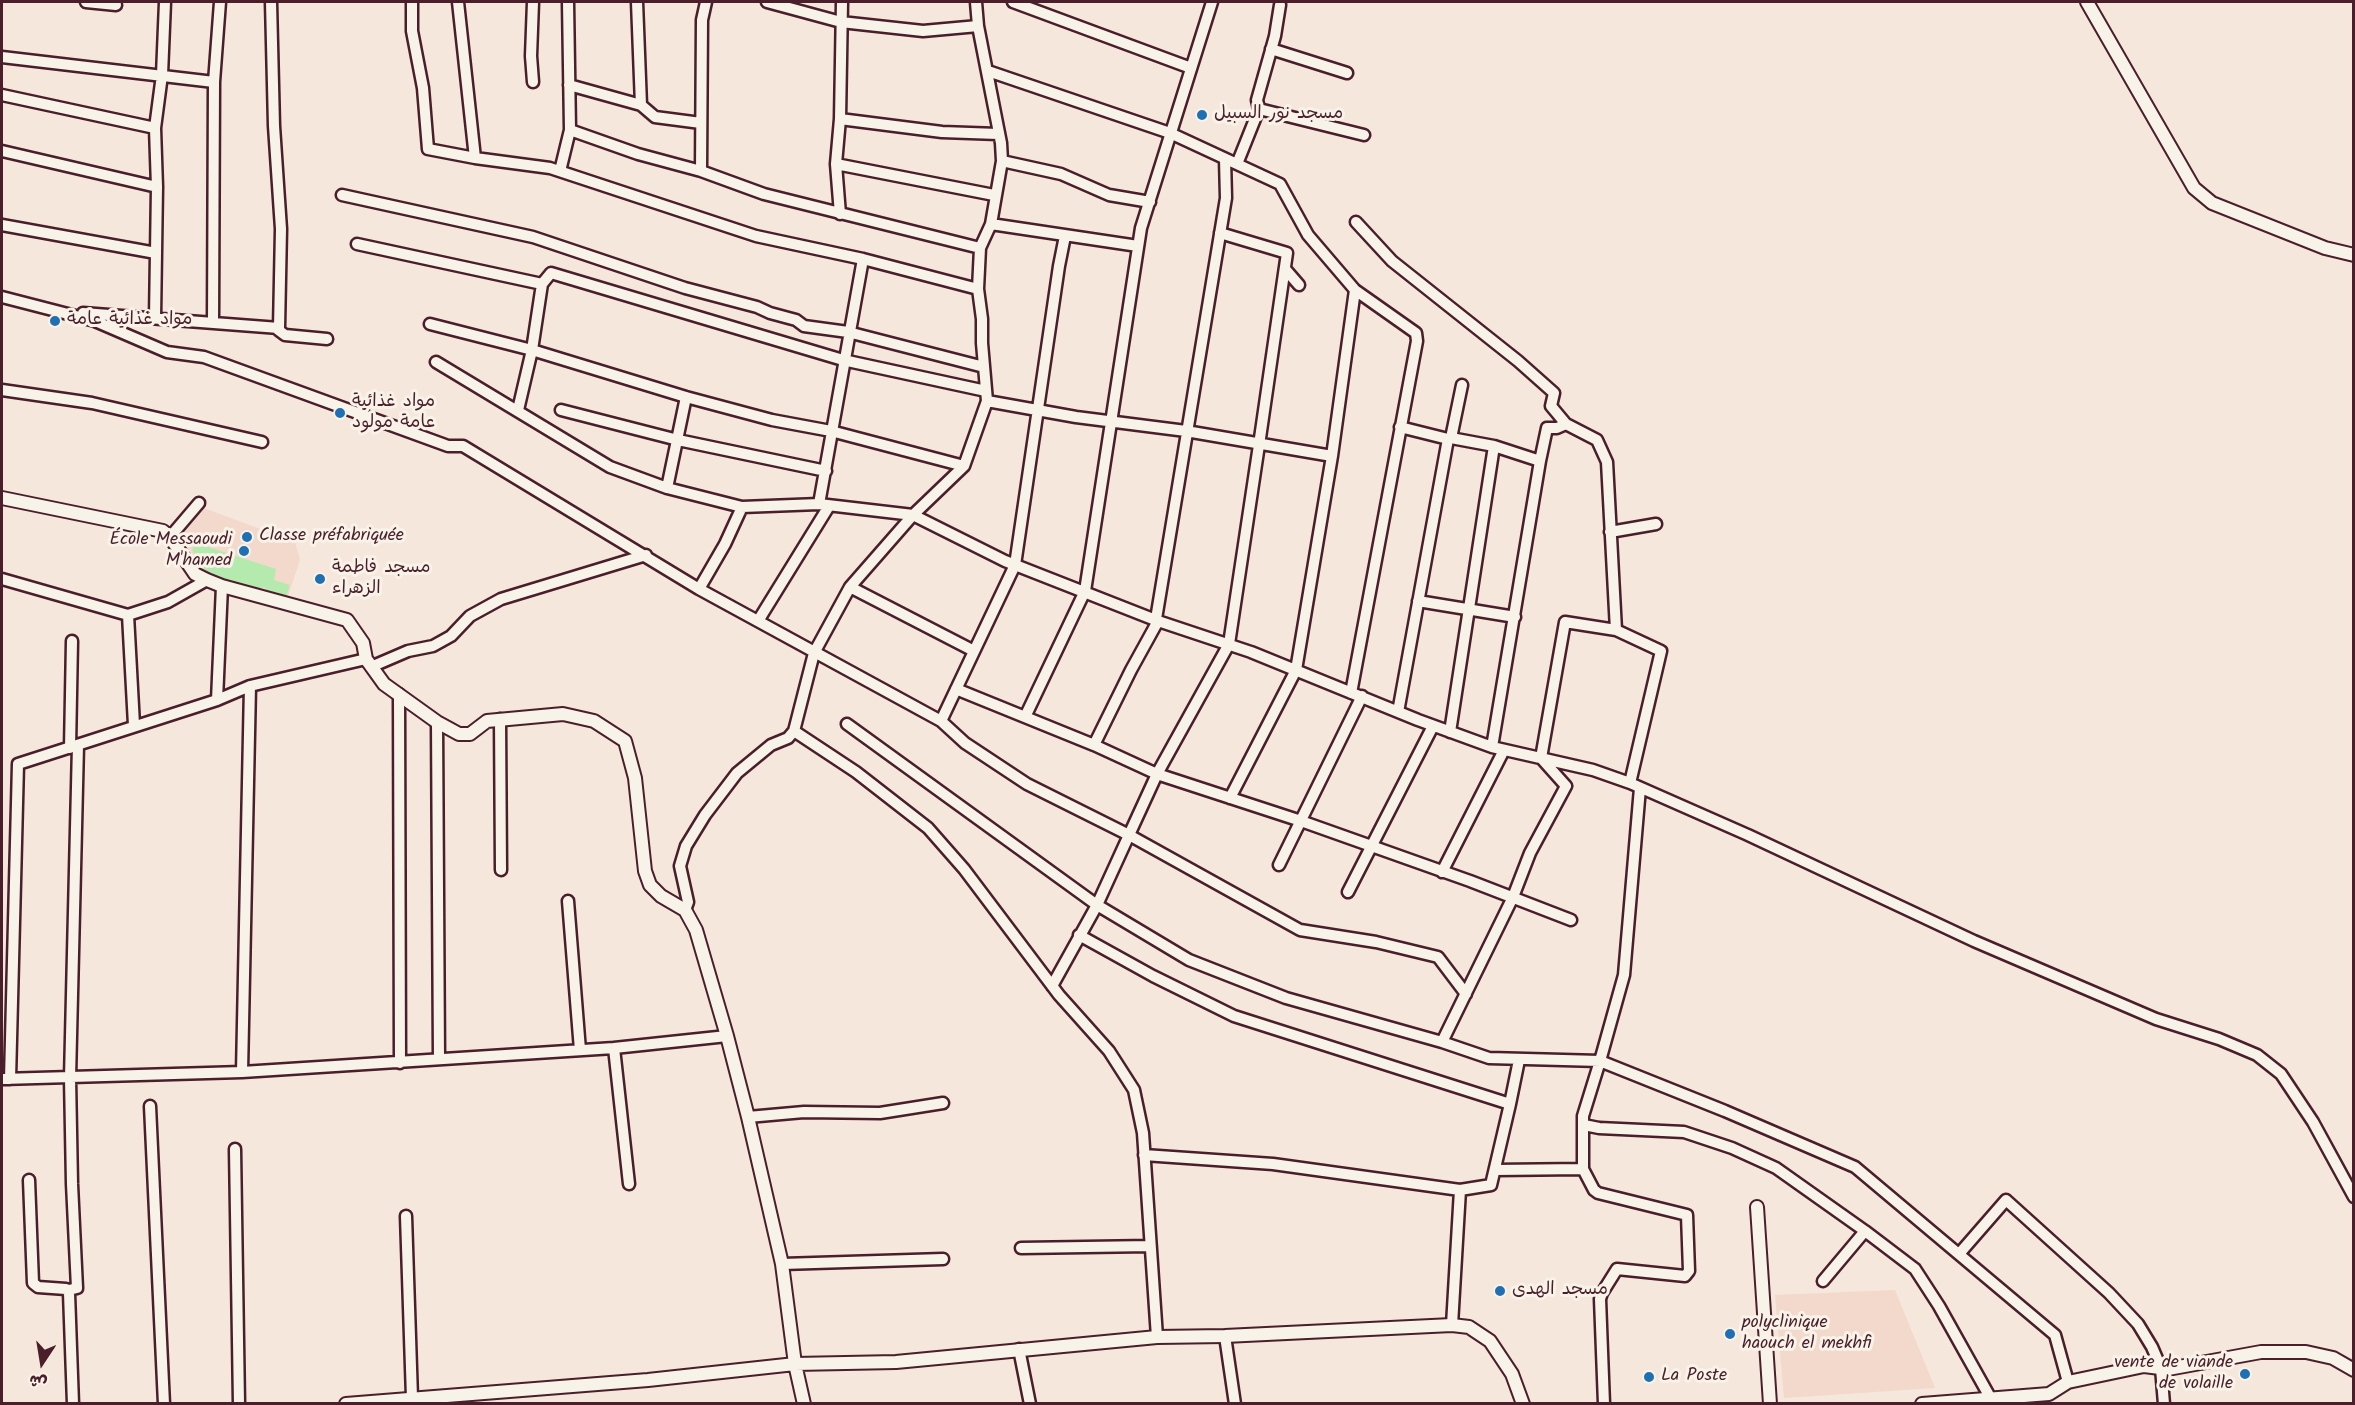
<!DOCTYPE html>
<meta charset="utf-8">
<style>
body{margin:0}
#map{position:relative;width:2355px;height:1405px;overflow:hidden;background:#f5e7db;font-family:Kalam,"Playpen Sans Arabic",sans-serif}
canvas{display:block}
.frame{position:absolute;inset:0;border:3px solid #4a1f2b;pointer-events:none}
.north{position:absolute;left:12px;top:1333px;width:60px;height:60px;-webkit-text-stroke:4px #f7f3e8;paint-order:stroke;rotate:192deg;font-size:16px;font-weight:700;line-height:24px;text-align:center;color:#4a1f2b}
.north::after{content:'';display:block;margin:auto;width:21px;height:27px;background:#4a1f2b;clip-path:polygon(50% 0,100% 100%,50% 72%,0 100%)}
</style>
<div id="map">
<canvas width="2355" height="1405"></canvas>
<div class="frame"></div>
<div class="north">ش</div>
</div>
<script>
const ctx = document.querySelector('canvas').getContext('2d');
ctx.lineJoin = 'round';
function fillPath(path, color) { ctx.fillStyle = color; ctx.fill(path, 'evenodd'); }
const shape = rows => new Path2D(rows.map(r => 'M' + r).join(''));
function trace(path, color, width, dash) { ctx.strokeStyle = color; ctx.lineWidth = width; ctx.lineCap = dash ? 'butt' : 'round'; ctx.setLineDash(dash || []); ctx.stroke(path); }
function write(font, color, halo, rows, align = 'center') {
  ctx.font = font + ' Kalam,"Playpen Sans Arabic",sans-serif'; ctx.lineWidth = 6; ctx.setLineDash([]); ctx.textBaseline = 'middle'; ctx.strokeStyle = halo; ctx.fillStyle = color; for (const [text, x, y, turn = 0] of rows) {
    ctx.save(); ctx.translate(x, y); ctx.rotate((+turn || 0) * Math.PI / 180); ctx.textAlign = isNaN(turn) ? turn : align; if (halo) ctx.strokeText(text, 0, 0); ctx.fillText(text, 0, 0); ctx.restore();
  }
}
fillPath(shape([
 [204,508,295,542,300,560,287,599,266,596,263,589,255,592,230,585,205,573,180,536],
 [1895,1290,1935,1388,1784,1398,1775,1295]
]), '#f3d9cb');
fillPath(shape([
 [196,543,276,569,274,580,290,585,286,597,267,593,265,587,256,590,230,583,206,571,192,550]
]), '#b4eaad');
const minor = shape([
 [86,2,116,5],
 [412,2,412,31,423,88,428,149,475,158,550,168,756,236,863,259,978,289],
 [458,2,475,158],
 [533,2,531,56,533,82],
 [637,2,641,105],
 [767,2,841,22,923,31,978,26],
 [1013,2,1191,68],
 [1271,49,1347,73],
 [2,57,214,82],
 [988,71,1170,133,1280,184,1308,235,1355,290,1416,333,1417,341,1351,693],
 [569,85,641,105,655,117,701,123],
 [2,95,155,128],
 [1259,109,1364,135],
 [840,119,942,132,998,134],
 [570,130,638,154,701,171,764,194,980,248],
 [2,151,157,187],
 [1002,161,1061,174,1109,195,1150,202],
 [836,164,994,195],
 [1237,164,1259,109,1257,100,1275,36,1280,5],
 [560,171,570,130,568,2],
 [701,171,702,20,706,2],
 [342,195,533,237,685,288,757,307,770,313,796,320,804,326,848,332,984,367],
 [840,214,836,164,840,119,842,2],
 [1356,222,1392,261,1518,361,1554,393,1551,406,1566,424,1597,440,1607,462,1616,630,1565,622,1541,758,1566,786,1530,853,1513,897,1442,1042,1489,1058,1600,1061,1624,975,1640,788],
 [991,224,1138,246],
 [2,225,156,253],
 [1220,233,1287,253,1259,445,1229,644,1157,774,1129,835,1300,930,1376,942,1438,957,1466,994],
 [357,244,542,284],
 [1286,270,1299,285],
 [2,297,95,321,167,352,204,357,448,446,463,446,699,589,941,721,965,743,1027,784,1129,835,1097,905,1052,986],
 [83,313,279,328,281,229,274,126,271,2],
 [155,318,157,187,155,128,162,75,165,2],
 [213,323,214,82,220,2],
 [430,324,532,350,686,397,772,420,831,431,964,466],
 [277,329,285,335,327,339],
 [436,362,610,467,667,488,742,507,819,504,913,515,1005,561,1158,621,1251,652,1418,720,1492,747,1593,770,1630,783,1748,835,1974,941,2156,1019,2219,1039,2257,1055,2281,1074,2313,1122,2354,1197],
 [2,390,92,403,262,442],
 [987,401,1076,417,1186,431,1332,456],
 [518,410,532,350,542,284,551,273,843,360,986,391],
 [561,410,678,440,826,471],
 [1400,427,1448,439],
 [1451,438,1462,385],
 [1540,461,1547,428,1557,428,1566,424],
 [667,488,686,397],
 [819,504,863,259],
 [1610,532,1656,524],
 [170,537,199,503],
 [2,579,128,615,168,602,207,580],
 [850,587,974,651],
 [699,589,725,544,742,507],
 [1418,601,1515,617],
 [128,615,134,725],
 [1156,619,1226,198,1225,159],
 [758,621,829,506],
 [1616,630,1661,651,1630,783],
 [373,666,408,651,433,646,451,636,470,616,501,599,646,555],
 [956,689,1094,745,1157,774,1301,821,1470,881,1571,920],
 [399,694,400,1063],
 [217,700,222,586],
 [1398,712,1448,439,1451,438,1494,446,1450,732],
 [1025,717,1085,591,1141,228,1212,2],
 [500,719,501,870],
 [941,721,1015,565,1059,266,1065,236],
 [437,722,439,1059],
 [847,724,1097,905,1189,960,1286,998,1442,1042],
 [794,731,856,772,928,828,964,869,1059,995,1109,1051,1134,1090,1143,1133,1157,1337],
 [1094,745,1131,670,1158,621],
 [1492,747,1540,461,1494,446],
 [70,748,72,641],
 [1230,798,1296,670,1332,456,1355,290],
 [1279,865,1362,696],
 [1442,872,1504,750],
 [1348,892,1433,726],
 [568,901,580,1050],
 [685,910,688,902,680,866,686,846,705,815,737,773,771,745,788,738,794,731,814,653,850,587,913,515,964,466,987,401,982,343,982,319,978,289,980,248,991,224,1002,161,1001,143,978,26,976,2],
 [1079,935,1153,976,1234,1016,1510,1104,1519,1060],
 [614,1048,629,1184],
 [242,1072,250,686],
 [2,1079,242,1072,614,1048,727,1036],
 [10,1079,18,764,217,700,250,686,366,659],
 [150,1106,164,1404],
 [748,1117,804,1112,880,1113,943,1103],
 [1584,1125,1599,1128,1684,1132,1732,1148,1776,1168,1865,1231,1823,1281],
 [235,1149,239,1404],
 [1144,1155,1273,1164,1460,1190],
 [1495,1170,1583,1169],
 [29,1180,33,1283,38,1287,66,1289,69,1293,73,1404],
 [406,1216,412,1398],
 [1865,1231,1915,1269,1939,1306,1991,1399],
 [1021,1248,1150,1246],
 [1959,1254,2006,1200,2109,1293,2138,1324,2152,1347,2161,1368,2164,1404],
 [782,1264,943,1259],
 [69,1290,77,1288,72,1184,70,1078,78,745],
 [1452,1325,1460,1190,1491,1185,1510,1104],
 [1225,1336,1235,1404],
 [1019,1349,1030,1404],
 [1604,1404,1600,1299,1602,1293,1617,1269,1685,1276,1689,1271,1687,1215,1598,1193,1594,1190,1583,1169,1583,1116,1600,1061,1725,1111,1855,1167,2055,1335,2068,1382]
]);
const tertiary = shape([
 [2087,2,2194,188,2212,203,2325,248,2354,255],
 [2,498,163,531,170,537,195,574,207,580,222,586,347,620,363,643,366,659,384,684,437,722,459,734,470,734,487,721,563,714,594,721,625,741,635,778,645,871,650,885,661,896,685,910,696,930,727,1036,748,1117,782,1264,795,1364,804,1404],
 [1757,1207,1770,1404],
 [346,1404,648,1380,795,1364,896,1362,1157,1337,1225,1336,1452,1325,1469,1327,1490,1341,1512,1374,1523,1404],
 [1922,1404,2049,1394,2068,1382,2144,1366,2168,1369,2261,1352,2306,1352,2333,1358,2354,1370]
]);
trace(minor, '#4a1f2b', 15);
trace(tertiary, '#4a1f2b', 16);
trace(minor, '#f7f3e8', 10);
trace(tertiary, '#f7f3e8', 12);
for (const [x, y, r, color] of [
 [1202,115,6,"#1f6fb2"],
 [55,321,6,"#1f6fb2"],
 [340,413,6,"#1f6fb2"],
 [247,537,6,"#1f6fb2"],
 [244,551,6,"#1f6fb2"],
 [320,579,6,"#1f6fb2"],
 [1500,1291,6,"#1f6fb2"],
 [1730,1334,6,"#1f6fb2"],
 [2245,1374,6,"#1f6fb2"],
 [1649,1377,6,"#1f6fb2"]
]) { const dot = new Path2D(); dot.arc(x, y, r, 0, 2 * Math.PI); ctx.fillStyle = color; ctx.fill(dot); trace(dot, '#f7f3e8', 2); }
write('18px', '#4a1f2b', '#f7f3e8', [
 ["مسجد نور السبيل",1214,115],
 ["مواد غذائية عامة",67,321],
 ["مواد غذائية",352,403],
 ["عامة مولود",352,424],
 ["Classe préfabriquée",259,537],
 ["École Messaoudi",232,541,"right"],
 ["M'hamed",232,562,"right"],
 ["مسجد فاطمة",332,569],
 ["الزهراء",332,590],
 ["مسجد الهدى",1512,1291],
 ["polyclinique",1742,1324],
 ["haouch el mekhfi",1742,1345],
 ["vente de viande",2233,1364,"right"],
 ["de volaille",2233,1385,"right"],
 ["La Poste",1661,1377]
], 'left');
</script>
